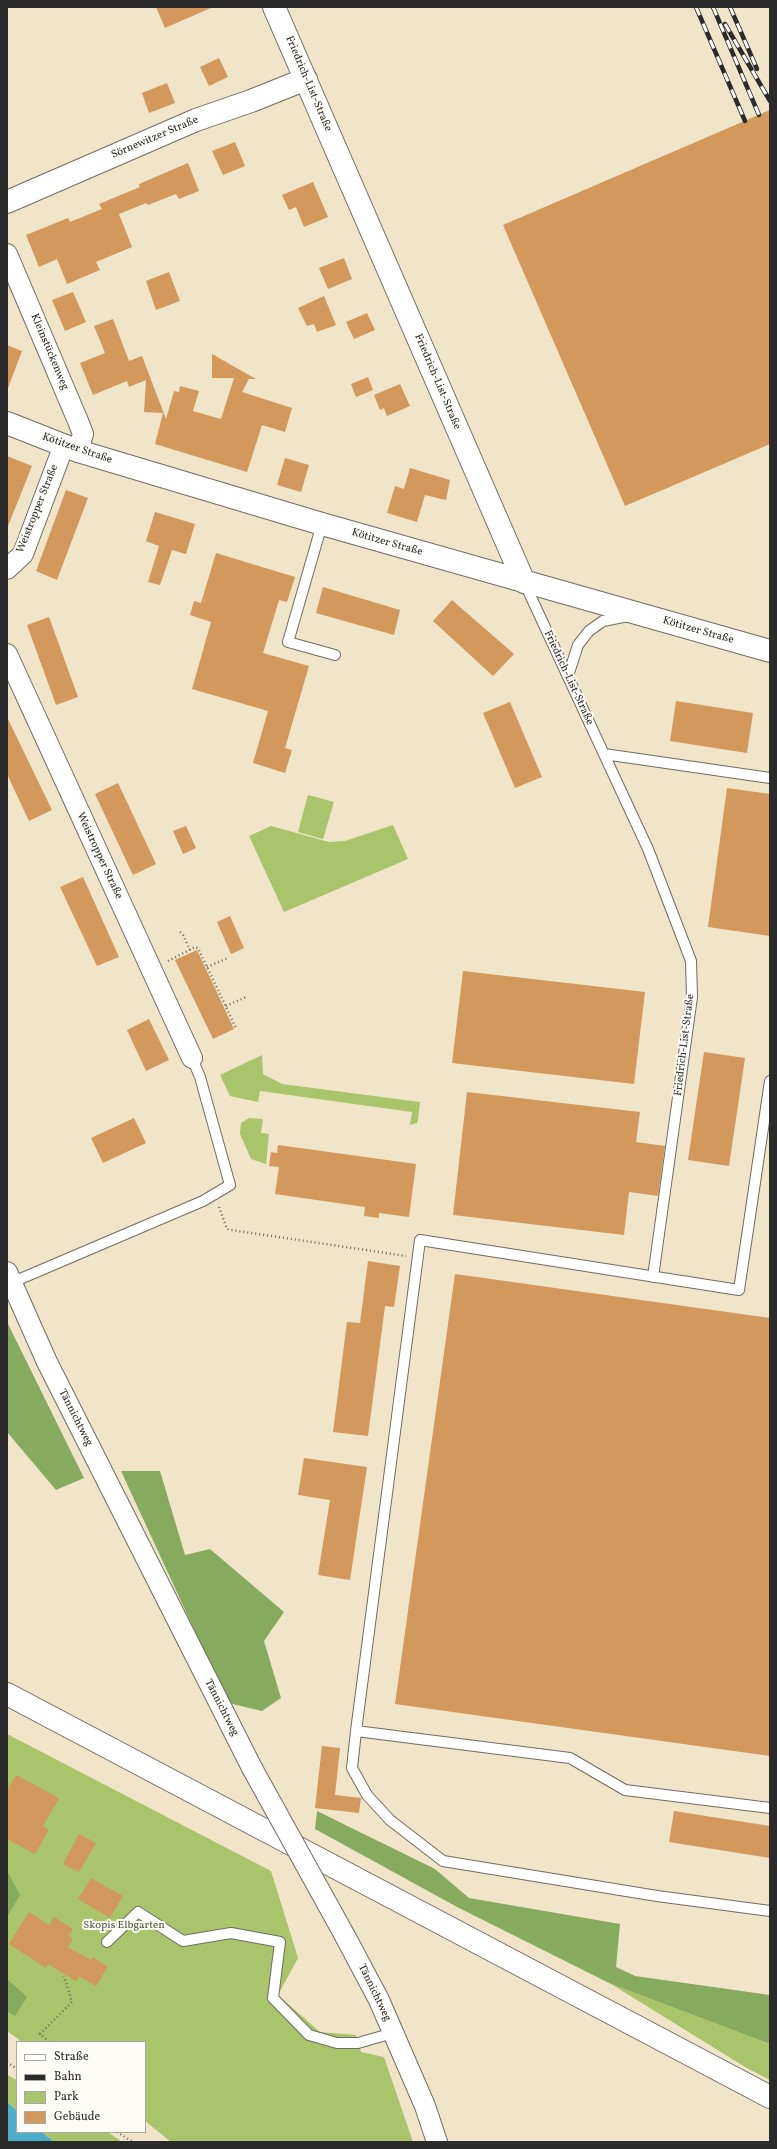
<!DOCTYPE html>
<meta charset="utf-8">
<style>
body{margin:0}
#map{position:relative;width:777px;height:2149px;overflow:hidden;background:#f0e5c9;font-family:Vollkorn,serif}
canvas{display:block}
.frame{position:absolute;inset:0;border:8px solid #2b2b2b;pointer-events:none}
.legend{position:absolute;left:16px;top:2041px;width:130px;height:92px;box-sizing:border-box;background:#fdfcf7;border:1px solid #a9a8a5;margin:0;padding:5px 7px;list-style:none;font-size:12px;color:#2b2b2b}
.legend li{display:flex;align-items:center;gap:8px;height:20px}
.legend b{width:20px;border:1px solid #a9a8a5}
</style>
<div id="map">
<canvas width="777" height="2149"></canvas>
<div class="frame"></div>
<ul class="legend">
<li><b style="height:5px;background:#fff"></b>Straße</li>
<li><b style="height:5px;background:#2b2b2b"></b>Bahn</li>
<li><b style="height:11px;background:#a9c46a"></b>Park</li>
<li><b style="height:11px;background:#d2985c"></b>Gebäude</li>
</ul>
</div>
<script>
const ctx = document.querySelector('canvas').getContext('2d');
ctx.lineJoin = 'round';
function fillPath(path, color) { ctx.fillStyle = color; ctx.fill(path, 'evenodd'); }
const shape = rows => new Path2D(rows.map(r => 'M' + r).join(''));
function trace(path, color, width, dash) { ctx.strokeStyle = color; ctx.lineWidth = width; ctx.lineCap = dash ? 'butt' : 'round'; ctx.setLineDash(dash || []); ctx.stroke(path); }
function write(font, color, halo, rows, align = 'center') {
  ctx.font = font + ' Vollkorn,serif'; ctx.lineWidth = 4; ctx.setLineDash([]); ctx.textBaseline = 'middle'; ctx.strokeStyle = halo; ctx.fillStyle = color; for (const [text, x, y, turn = 0] of rows) {
    ctx.save(); ctx.translate(x, y); ctx.rotate((+turn || 0) * Math.PI / 180); ctx.textAlign = isNaN(turn) ? turn : align; if (halo) ctx.strokeText(text, 0, 0); ctx.fillText(text, 0, 0); ctx.restore();
  }
}
fillPath(shape([
 [308,795,334,802,323,839,298,832],
 [393,825,408,859,284,912,249,836,271,826,329,842,345,841],
 [262,1055,263,1074,282,1084,420,1102,418,1119,417,1123,410,1125,412,1112,260,1091,258,1102,230,1096,220,1075],
 [249,1118,263,1119,261,1133,269,1134,266,1164,251,1159,240,1134,241,1123],
 [7,1734,271,1871,298,1958,278,1995,320,2032,356,2035,361,2052,384,2057,413,2142,171,2142,145,2121,145,2042,22,2042,7,2031],
 [611,1984,770,2044,770,2080,745,2067],
 [7,2075,17,2080,17,2111,7,2102],
 [42,2132,108,2132,122,2142,54,2142]
]), '#a9c46a');
fillPath(shape([
 [7,1322,84,1478,56,1490,7,1432],
 [121,1471,160,1471,185,1555,210,1549,284,1612,264,1641,281,1698,262,1711,228,1703],
 [317,1811,435,1869,469,1898,620,1924,616,1967,635,1976,770,1995,770,2044,611,1984,459,1908,315,1829],
 [7,1871,20,1895,7,1917],
 [7,1979,27,1997,15,2016,7,2011]
]), '#86aa5e');
fillPath(shape([
 [7,2102,17,2111,17,2132,42,2132,54,2142,7,2142]
]), '#4caecb');
fillPath(shape([
 [156,7,213,7,165,28],
 [219,58,228,77,209,86,200,67],
 [167,83,175,103,149,113,142,93],
 [770,110,770,444,625,506,503,225],
 [235,142,245,166,223,175,212,151],
 [188,163,199,191,179,199,176,194,148,205,146,203,119,214,132,247,96,262,100,270,67,284,57,259,39,267,26,235,68,218,70,222,102,209,99,204,140,187,139,184],
 [313,182,328,217,304,227,296,207,289,210,282,195],
 [344,258,352,279,328,289,319,268],
 [169,272,180,301,156,310,146,281],
 [73,292,86,322,65,331,52,300],
 [324,296,336,325,317,332,314,324,307,326,298,308],
 [367,313,375,330,354,339,346,322],
 [113,319,129,361,142,356,166,419,174,391,179,392,180,386,199,391,193,411,221,419,234,378,212,378,212,354,256,379,249,379,242,392,292,408,285,432,262,425,247,472,155,444,163,413,144,412,146,380,129,387,127,381,93,395,80,363,105,353,94,326],
 [7,345,22,351,8,388,7,388],
 [368,377,373,390,356,397,351,384],
 [400,384,410,406,387,416,384,408,380,410,374,395],
 [7,456,32,466,8,526,7,526],
 [285,458,309,465,301,492,277,485],
 [410,468,450,480,446,500,425,495,417,522,387,513,395,486,404,489],
 [66,490,88,498,57,580,36,571],
 [155,512,195,524,186,554,172,550,160,585,148,582,159,546,146,541],
 [216,553,295,577,287,602,279,600,263,653,309,666,285,748,292,750,285,773,253,763,268,711,192,689,211,622,190,615,194,601,201,603],
 [323,587,400,610,394,635,316,613],
 [452,600,514,654,493,676,433,621],
 [49,617,78,697,56,705,27,625],
 [676,701,753,713,747,753,670,741],
 [510,702,542,777,515,788,483,713],
 [7,717,52,810,29,821,7,774],
 [118,783,156,864,133,875,95,794],
 [727,788,770,794,770,936,708,927],
 [186,826,196,848,183,854,173,831],
 [83,877,119,957,97,966,60,887],
 [230,916,244,948,231,954,217,922],
 [197,950,234,1029,213,1039,175,960],
 [463,971,645,992,634,1084,452,1063],
 [149,1019,169,1060,146,1071,127,1030],
 [704,1052,745,1058,729,1166,688,1160],
 [467,1092,640,1112,636,1142,665,1146,658,1196,629,1192,624,1235,453,1215],
 [134,1118,146,1143,103,1163,91,1138],
 [278,1145,416,1164,409,1217,379,1213,379,1218,364,1216,365,1207,275,1194,279,1167,269,1166,271,1152,277,1153],
 [368,1261,400,1266,394,1307,385,1306,368,1436,333,1432,347,1322,360,1323],
 [455,1274,770,1318,770,1756,395,1704],
 [304,1458,367,1467,350,1580,318,1575,330,1500,298,1495],
 [322,1746,340,1748,335,1795,361,1798,359,1813,315,1808],
 [16,1775,59,1798,43,1826,49,1830,35,1854,7,1839,7,1791],
 [674,1811,770,1826,770,1858,669,1842],
 [79,1834,96,1843,79,1872,63,1864],
 [91,1878,123,1896,110,1918,78,1899],
 [29,1912,49,1925,54,1917,73,1929,68,1936,73,1939,68,1947,91,1960,93,1957,108,1967,96,1986,79,1976,76,1981,48,1964,46,1968,9,1944]
]), '#d2985c');
const service = shape([
 [322,524,288,642,335,655],
 [524,582,648,849,691,961,692,997,653,1277],
 [568,676,578,645,589,631,603,621,628,616],
 [604,754,770,778],
 [770,1081,739,1290,420,1240,356,1731,352,1768,367,1795,390,1820,443,1861,657,1896,770,1911],
 [13,1282,203,1201,230,1185,200,1077,192,1058],
 [356,1731,570,1758,625,1790,770,1808],
 [107,1942,138,1912,183,1941,231,1933,280,1942,273,1998,309,2035,337,2043,358,2043,393,2033]
]);
const minor = shape([
 [7,254,78,421,83,434,78,451],
 [7,569,23,554,64,445],
 [7,654,192,1058],
 [7,1272,47,1362,252,1768],
 [345,1936,379,2000,425,2106,437,2142]
]);
const tertiary = shape([
 [274,7,524,582],
 [7,202,196,120,251,101,306,79],
 [7,423,78,451,322,524,770,651]
]);
const secondary = shape([
 [7,1694,770,2097]
]);
trace(service, '#706c62', 12);
trace(minor, '#706c62', 22);
trace(tertiary, '#706c62', 24);
trace(secondary, '#706c62', 24);
trace(shape([
 [180,932,183,935,190,950],
 [168,961,195,947,198,948,236,1028],
 [207,967,228,958],
 [226,1006,246,997],
 [219,1207,227,1229,231,1230,406,1256],
 [49,2042,40,2034,72,2002,64,1976],
 [7,2062,17,2069],
 [117,2132,133,2142]
]), '#706c62', 2.5, [1, 3]);
trace(service, '#fff', 10);
trace(minor, '#fff', 20);
trace(tertiary, '#fff', 22);
trace(secondary, '#fff', 22);
const rail = shape([
 [696,7,745,121],
 [713,7,759,115],
 [730,7,757,69],
 [725,24,770,101]
]);
trace(rail, '#2b2b2b', 4.5);
trace(rail, '#fdfcf7', 3, [9]);
const minorBridge = shape([
 [252,1768,345,1936]
]);
trace(minorBridge, '#706c62', 22, []);
trace(minorBridge, '#fff', 20);
write('11px', '#2b2b2b', '#fdfcf7', [
 ["Friedrich-List-Straße",308,84,67],
 ["Sörnewitzer Straße",155,138,-23],
 ["Kleinstückenweg",49,352,67],
 ["Friedrich-List-Straße",437,382,67],
 ["Kötitzer Straße",77,449,19],
 ["Weistropper Straße",38,509,-68],
 ["Kötitzer Straße",387,543,16],
 ["Kötitzer Straße",698,631,16],
 ["Friedrich-List-Straße",568,678,65],
 ["Weistropper Straße",99,856,65],
 ["Friedrich-List-Straße",685,1045,-83],
 ["Tännichtweg",75,1418,63],
 ["Tännichtweg",221,1708,63],
 ["Tännichtweg",374,1993,64]
]);
write('11px', '#51593e', '#fdfcf7', [
 ["Skopis Elbgarten",124,1926]
]);
</script>
